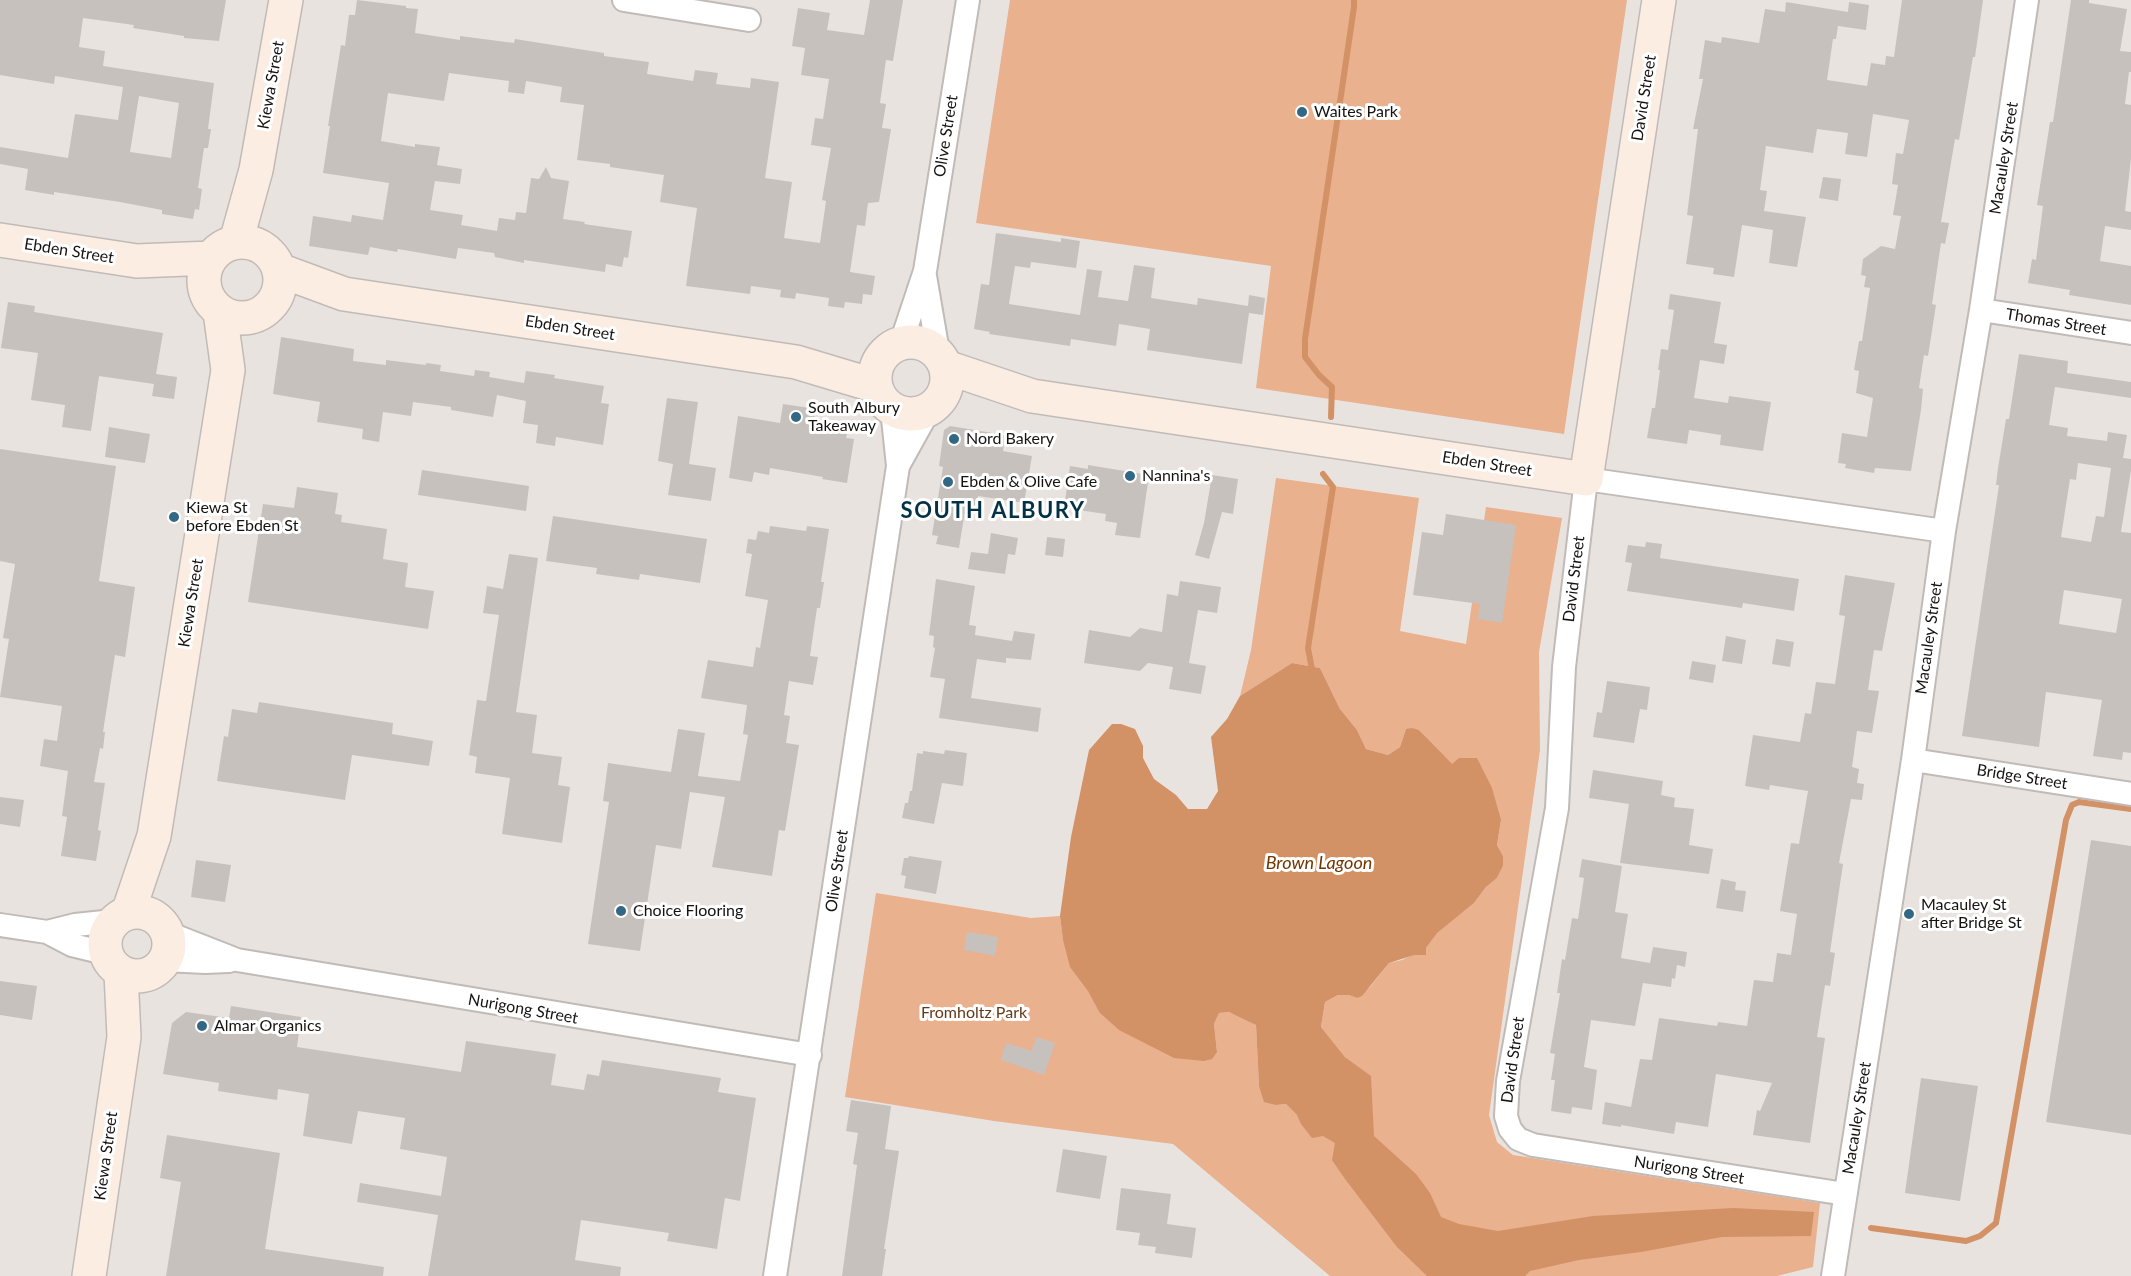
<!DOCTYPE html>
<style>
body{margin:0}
canvas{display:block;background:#e9e3df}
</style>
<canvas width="2131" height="1276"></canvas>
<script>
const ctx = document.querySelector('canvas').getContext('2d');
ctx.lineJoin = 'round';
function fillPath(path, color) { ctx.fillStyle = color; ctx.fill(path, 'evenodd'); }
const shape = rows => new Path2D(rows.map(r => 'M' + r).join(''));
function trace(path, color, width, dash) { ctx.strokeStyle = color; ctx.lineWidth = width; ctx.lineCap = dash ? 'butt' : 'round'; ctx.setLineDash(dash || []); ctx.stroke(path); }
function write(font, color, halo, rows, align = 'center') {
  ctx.font = font + ' Lato,sans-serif'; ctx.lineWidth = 6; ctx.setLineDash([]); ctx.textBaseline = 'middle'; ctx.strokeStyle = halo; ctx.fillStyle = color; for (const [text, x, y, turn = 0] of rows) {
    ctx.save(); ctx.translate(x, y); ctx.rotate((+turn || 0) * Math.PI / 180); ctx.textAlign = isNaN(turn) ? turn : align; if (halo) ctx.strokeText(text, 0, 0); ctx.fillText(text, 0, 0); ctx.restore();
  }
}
fillPath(shape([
 [1010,0,1627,0,1564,434,1256,388,1271,266,976,223],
 [1276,478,1419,498,1400,631,1466,644,1486,507,1562,518,1539,652,1540,750,1489,1115,1497,1142,1513,1155,1820,1203,1813,1267,1777,1276,1330,1276,1173,1144,994,1121,845,1097,876,893,1031,918,1060,916,1063,940,1099,1012,1217,1052,1214,1024,1219,1013,1229,1012,1244,1018,1256,1025,1259,1086,1276,1105,1286,1104,1297,1115,1370,1076,1345,1057,1321,1027,1325,1002,1338,995,1349,995,1357,998,1370,987,1389,963,1402,960,1426,948,1437,932,1474,903,1486,887,1497,878,1503,866,1503,856,1497,845,1501,820,1419,730,1406,729,1400,747,1388,755,1366,749,1357,730,1340,709,1320,668,1292,663,1240,696,1251,650]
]), '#e9b18e');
fillPath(shape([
 [1292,663,1320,668,1340,709,1357,730,1366,749,1388,755,1400,747,1406,729,1412,728,1419,730,1452,764,1459,758,1477,758,1492,788,1501,820,1497,845,1503,856,1503,866,1497,878,1486,887,1474,903,1437,933,1426,948,1426,955,1414,955,1389,963,1362,996,1357,998,1349,995,1338,995,1325,1002,1321,1027,1345,1057,1371,1076,1374,1136,1416,1174,1430,1193,1441,1217,1459,1224,1498,1231,1593,1216,1733,1208,1814,1212,1811,1236,1722,1237,1641,1252,1579,1260,1530,1271,1525,1276,1427,1276,1397,1247,1345,1179,1332,1160,1335,1143,1323,1136,1312,1138,1301,1124,1297,1115,1286,1104,1276,1105,1264,1102,1259,1086,1256,1025,1229,1012,1219,1013,1214,1024,1217,1052,1212,1059,1204,1061,1174,1058,1119,1030,1099,1012,1088,991,1070,967,1063,940,1060,916,1071,837,1089,750,1112,724,1121,724,1135,729,1143,746,1143,758,1154,779,1176,795,1188,809,1207,809,1218,791,1211,737,1227,719,1240,696]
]), '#d39166');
trace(shape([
 [1331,417,1332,387,1319,375,1305,357,1305,339,1354,7,1354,0],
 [1313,675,1308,648,1333,487,1323,474],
 [1871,1228,1966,1241,1980,1236,1996,1223,2066,820,2072,805,2079,802,2131,809]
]), '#d39166', 6);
fillPath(shape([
 [0,0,226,0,219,41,184,38,184,36,133,28,134,25,83,18,79,47,105,51,103,66,214,83,208,129,211,129,208,148,204,148,198,188,202,189,199,210,195,209,193,219,162,214,162,210,120,202,54,192,54,195,25,190,28,169,0,164,0,147,68,158,75,114,118,120,123,87,55,76,54,84,0,75],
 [139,96,179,103,171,158,130,152],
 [357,0,406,6,406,8,418,9,415,33,460,40,460,36,514,43,515,39,604,53,604,56,649,62,647,74,693,81,695,70,718,73,716,84,750,88,751,78,779,82,765,178,792,182,784,238,820,243,826,201,822,200,831,148,811,145,815,118,823,119,829,79,801,75,805,48,792,46,798,8,830,13,827,30,864,35,870,0,903,0,893,61,886,60,880,103,886,104,882,128,891,129,879,202,868,203,865,226,857,225,850,272,875,276,872,295,863,294,862,304,845,302,844,308,828,306,829,298,796,293,795,299,780,297,781,290,751,286,750,294,686,286,697,208,660,202,664,175,610,167,610,164,577,160,584,105,560,102,562,87,526,81,524,94,508,92,509,81,449,73,444,101,388,93,381,141,415,147,415,144,440,147,437,165,462,169,460,184,435,181,430,210,463,215,461,225,497,231,499,218,515,220,516,212,526,213,531,178,539,179,546,167,551,178,569,181,563,219,585,222,584,224,632,231,628,258,624,257,622,267,606,264,605,272,524,260,524,263,495,257,494,253,458,248,456,259,398,249,397,252,370,247,368,255,309,246,313,216,351,222,352,215,383,220,389,183,323,173,330,126,328,126,341,45,345,46,349,15,355,15],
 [1902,0,1983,0,1975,57,1973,57,1959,140,1955,139,1941,222,1949,223,1945,244,1941,243,1932,304,1936,305,1928,356,1924,355,1919,388,1923,389,1921,410,1911,471,1875,468,1874,473,1845,468,1846,464,1838,463,1842,433,1867,437,1873,398,1856,393,1859,371,1854,370,1859,341,1862,341,1870,288,1864,287,1866,276,1861,275,1863,259,1881,246,1895,249,1901,216,1893,215,1898,185,1892,184,1896,153,1903,154,1909,120,1873,114,1867,157,1845,154,1848,133,1817,129,1813,153,1766,146,1760,190,1767,191,1764,211,1806,217,1797,267,1769,263,1773,230,1742,225,1734,277,1713,274,1714,268,1686,264,1693,216,1687,215,1698,129,1693,129,1703,79,1699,79,1705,40,1721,43,1722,37,1759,43,1765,9,1785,12,1786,2,1848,12,1849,2,1869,5,1866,30,1838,26,1836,39,1833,39,1827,80,1867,86,1871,63,1885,65,1886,56,1894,57],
 [2071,0,2089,0,2089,3,2127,9,2120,51,2131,52,2131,72,2129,72,2125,104,2131,105,2131,159,2125,211,2131,212,2131,230,2105,226,2100,261,2131,266,2131,305,2069,295,2070,290,2028,283,2032,259,2036,260,2043,206,2037,205,2050,122,2053,122],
 [1823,177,1841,179,1838,201,1819,198],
 [996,233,1061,242,1061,238,1080,241,1076,268,1031,262,1030,268,1015,266,1009,304,1080,315,1087,269,1102,271,1098,297,1128,301,1134,265,1155,268,1151,298,1197,305,1198,298,1248,306,1249,295,1265,298,1263,315,1249,313,1242,364,1147,350,1150,329,1119,324,1116,346,1071,339,1070,346,989,334,990,332,974,329,981,284,989,285],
 [1670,294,1721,302,1714,343,1727,345,1724,364,1700,360,1694,398,1728,403,1729,396,1771,402,1763,451,1720,445,1721,435,1689,430,1687,444,1647,438,1652,408,1655,408,1660,370,1658,370,1661,349,1668,350,1674,310,1668,309],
 [8,302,35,306,34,312,163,333,156,374,177,377,174,399,152,396,154,384,99,376,91,431,62,427,65,405,31,400,38,353,1,348],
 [281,337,354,349,353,361,386,365,386,360,426,365,426,363,441,365,440,371,474,376,475,370,490,372,489,377,524,383,526,371,555,375,554,378,604,386,601,403,609,404,603,445,556,437,555,446,536,443,538,425,523,423,526,401,497,395,493,417,451,410,451,407,413,402,411,416,383,412,379,442,362,439,363,429,317,422,320,402,273,394],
 [2019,354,2068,361,2067,373,2131,382,2131,398,2055,387,2049,425,2068,428,2067,436,2107,441,2108,432,2127,435,2123,458,2131,459,2131,470,2121,532,2131,533,2131,753,2123,752,2122,760,2093,756,2102,700,2046,692,2039,747,1962,736,1999,485,1996,485,1998,468,2006,419,2009,419],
 [2078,463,2111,468,2104,517,2096,516,2091,542,2061,537,2070,479,2076,480],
 [2064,590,2122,599,2116,633,2059,624],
 [667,398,698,402,689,464,716,468,711,501,668,495,673,464,658,461],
 [783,404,816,409,813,426,848,431,846,438,854,439,847,483,822,479,823,477,770,468,769,475,754,472,752,482,729,478,738,416,780,423],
 [950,426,1005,435,1003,451,1032,456,1024,503,978,496,975,512,965,511,959,548,936,544,938,536,932,535,943,467,939,466,944,430],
 [109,427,150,434,145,463,105,457],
 [0,449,116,466,99,581,135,587,125,657,115,655,103,732,105,732,103,749,100,748,94,782,105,783,98,830,101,831,96,861,61,856,67,817,62,816,68,771,40,766,44,739,57,741,62,706,0,697,9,639,3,638,15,564,0,561],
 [1088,465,1149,475,1140,538,1115,535,1117,523,1105,521,1106,514,1064,508,1070,466,1088,469],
 [422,470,529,486,526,511,418,495],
 [1212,475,1238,479,1233,514,1222,512,1209,559,1195,555,1204,523],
 [297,487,338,493,335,514,342,515,341,522,387,529,383,559,408,563,405,587,434,591,428,629,248,602,263,504,294,508],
 [1446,514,1516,525,1502,623,1478,619,1480,604,1413,595,1422,532,1443,535],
 [553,516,707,539,700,583,640,574,639,580,596,574,597,568,546,561],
 [770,526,806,531,807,526,829,529,821,582,824,582,820,608,817,608,810,656,818,657,813,685,789,681,784,715,790,716,786,743,799,745,785,831,779,830,772,876,712,867,725,797,690,792,681,849,656,845,640,951,588,944,609,802,603,801,608,763,671,772,678,729,705,733,698,776,740,781,748,735,743,734,747,705,701,698,708,660,753,667,756,647,760,648,768,600,745,596,752,554,746,553,748,539,756,540,758,531,769,533],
 [991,533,1018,538,1015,555,1008,554,1005,574,968,569,971,552,988,554],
 [1047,537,1065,539,1063,557,1045,555],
 [1646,542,1662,544,1660,558,1799,579,1794,611,1743,603,1742,608,1627,591,1632,563,1625,562,1628,545,1645,547],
 [509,554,538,558,516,712,537,715,532,753,562,757,558,785,570,787,562,843,502,834,510,778,475,773,477,757,469,755,477,700,486,701,499,615,483,613,487,586,503,589],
 [1845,575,1895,583,1882,651,1874,650,1868,690,1879,691,1872,733,1857,731,1852,767,1859,769,1857,783,1864,784,1862,800,1851,799,1839,863,1843,864,1830,952,1835,953,1830,986,1825,985,1817,1037,1825,1038,1810,1143,1753,1135,1757,1110,1760,1111,1772,1083,1716,1074,1708,1127,1676,1122,1674,1134,1621,1125,1621,1127,1602,1124,1605,1102,1631,1107,1640,1059,1652,1060,1659,1018,1717,1026,1718,1022,1747,1026,1754,980,1773,982,1777,953,1791,955,1797,914,1780,911,1791,843,1799,844,1808,791,1770,785,1769,790,1745,786,1753,735,1800,742,1805,713,1811,714,1816,682,1835,684,1845,616,1839,615],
 [936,579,975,586,969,625,976,626,975,635,1012,641,1014,631,1035,634,1031,660,1006,658,1006,663,977,659,971,698,1041,708,1038,732,939,718,945,679,930,677,935,648,933,647,934,636,929,635],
 [1180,581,1221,587,1217,613,1198,610,1189,663,1206,666,1201,694,1169,689,1173,667,1148,663,1140,671,1084,663,1089,630,1130,637,1140,628,1162,632,1167,594,1178,596],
 [1726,636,1746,640,1742,664,1722,661],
 [1776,639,1794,642,1790,667,1772,664],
 [1692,661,1716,665,1713,683,1689,679],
 [1607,681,1650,687,1647,710,1640,709,1634,743,1593,737,1597,712,1602,713],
 [259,702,393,723,392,734,433,741,429,766,352,755,345,800,217,781,224,736,228,737,232,709,257,713],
 [945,750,967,753,963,786,942,783,934,824,902,818,905,803,908,803,910,791,912,791,917,753,923,754,923,751,944,754],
 [1593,770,1663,781,1661,795,1675,798,1674,807,1694,809,1689,845,1713,849,1709,874,1620,863,1629,804,1589,798],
 [0,797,24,800,20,827,0,824],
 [2091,840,2131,846,2131,1135,2046,1122],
 [909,856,942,861,936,894,904,888,906,876,901,875,904,858,908,858],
 [1582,859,1622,866,1615,912,1628,914,1621,958,1650,963,1653,947,1687,952,1685,967,1677,965,1675,979,1672,978,1671,987,1643,983,1635,1026,1591,1020,1584,1067,1597,1070,1592,1110,1572,1107,1571,1114,1551,1111,1555,1080,1551,1080,1555,1054,1550,1053,1560,993,1557,993,1562,959,1565,960,1572,918,1578,919,1584,878,1579,877],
 [196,860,231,865,225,902,191,897],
 [1721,879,1736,882,1735,890,1746,891,1743,912,1716,908],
 [967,932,998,937,995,956,964,950],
 [0,981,37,986,32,1020,0,1015],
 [231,1006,301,1017,297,1047,461,1072,466,1041,556,1054,551,1085,584,1090,587,1074,599,1076,602,1060,721,1078,718,1092,756,1098,740,1201,725,1198,717,1249,667,1241,669,1233,581,1220,575,1260,621,1267,620,1276,428,1276,438,1215,357,1202,360,1183,441,1196,447,1157,400,1149,405,1118,358,1111,352,1144,303,1136,309,1094,278,1089,277,1100,218,1091,219,1083,163,1074,172,1023,186,1012,229,1018],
 [1036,1037,1055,1043,1044,1075,1001,1060,1006,1043,1032,1051],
 [1921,1078,1978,1086,1960,1201,1905,1193],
 [851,1100,891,1106,885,1149,899,1151,884,1249,886,1249,882,1276,842,1276,857,1165,853,1164,858,1133,846,1131],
 [167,1135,280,1153,265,1249,384,1267,383,1276,166,1276,181,1182,160,1178],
 [1063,1149,1107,1156,1100,1199,1056,1192],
 [1121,1188,1171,1194,1167,1224,1196,1228,1192,1258,1155,1253,1156,1247,1138,1245,1140,1233,1116,1230]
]), '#c7c1be');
const street = shape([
 [624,0,749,20],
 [925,276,938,352],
 [1981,310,2131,333],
 [901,343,925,271,968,0],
 [898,466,929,410],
 [1913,760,2131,794],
 [0,925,47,932,72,945,105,953],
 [47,932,75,925,114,921],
 [168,933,237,960,810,1055],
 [165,960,205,962,229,961],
 [1845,1194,1533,1145,1518,1139,1510,1129,1506,1116,1508,1081,1557,808,1564,667,1586,479,1944,531],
 [775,1276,898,466,892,409],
 [1833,1276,1913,760,1944,531,1981,310,2027,0]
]);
const secondary = shape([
 [0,240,137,261,211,258],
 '204 280a38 38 0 1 1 76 0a38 38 0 1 1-76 0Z',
 [236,242,256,170,286,0],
 [279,270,344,294,796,362,876,386],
 '875 378a36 36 0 1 1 72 0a36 36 0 1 1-72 0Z',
 [946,367,1032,396,1586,479,1659,0],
 '105 944a32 32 0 1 1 64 0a32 32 0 1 1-64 0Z',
 [128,913,154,836,228,370,220,312],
 [89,1276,124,1037,121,973]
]);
trace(street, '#c1bbb8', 26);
trace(secondary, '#c1bbb8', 36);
trace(street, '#fff', 22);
trace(secondary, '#fcede3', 33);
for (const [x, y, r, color] of [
 [1302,112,6,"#336884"],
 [796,417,6,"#336884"],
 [954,439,6,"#336884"],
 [1130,476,6,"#336884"],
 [948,482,6,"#336884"],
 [174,517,6,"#336884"],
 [621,911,6,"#336884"],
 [1909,914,6,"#336884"],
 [202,1026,6,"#336884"]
]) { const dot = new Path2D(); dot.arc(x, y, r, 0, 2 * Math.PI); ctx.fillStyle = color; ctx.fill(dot); trace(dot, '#fff', 2); }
write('16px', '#151312', '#fff', [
 ["Kiewa Street",271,85,-80],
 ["David Street",1644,98,-81],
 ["Olive Street",946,136,-81],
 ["Macauley Street",2004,158,-81],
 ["Ebden Street",69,251,9],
 ["Thomas Street",2056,322,9],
 ["Ebden Street",570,328,9],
 ["Ebden Street",1487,464,9],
 ["David Street",1574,579,-83],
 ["Kiewa Street",191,603,-81],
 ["Macauley Street",1929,638,-82],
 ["Bridge Street",2022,777,9],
 ["Olive Street",837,871,-82],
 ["Nurigong Street",523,1009,10],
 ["David Street",1513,1060,-82],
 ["Macauley Street",1857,1118,-81],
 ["Kiewa Street",106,1156,-82],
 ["Nurigong Street",1689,1170,9]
]);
write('16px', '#151312', '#fff', [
 ["Waites Park",1314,112],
 ["South Albury",808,408],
 ["Takeaway",808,426],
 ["Nord Bakery",966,439],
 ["Nannina's",1142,476],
 ["Ebden & Olive Cafe",960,482],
 ["Kiewa St",186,508],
 ["before Ebden St",186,526],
 ["Macauley St",1921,905],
 ["after Bridge St",1921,923],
 ["Choice Flooring",633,911],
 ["Almar Organics",214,1026]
], 'left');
write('16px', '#653819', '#fff', [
 ["Fromholtz Park",974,1013]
]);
write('italic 18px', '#723600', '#fff', [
 ["Brown Lagoon",1319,863]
]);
ctx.letterSpacing = '1.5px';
write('bold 22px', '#033247', '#fff', [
 ["SOUTH ALBURY",993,511]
]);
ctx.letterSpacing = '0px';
</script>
